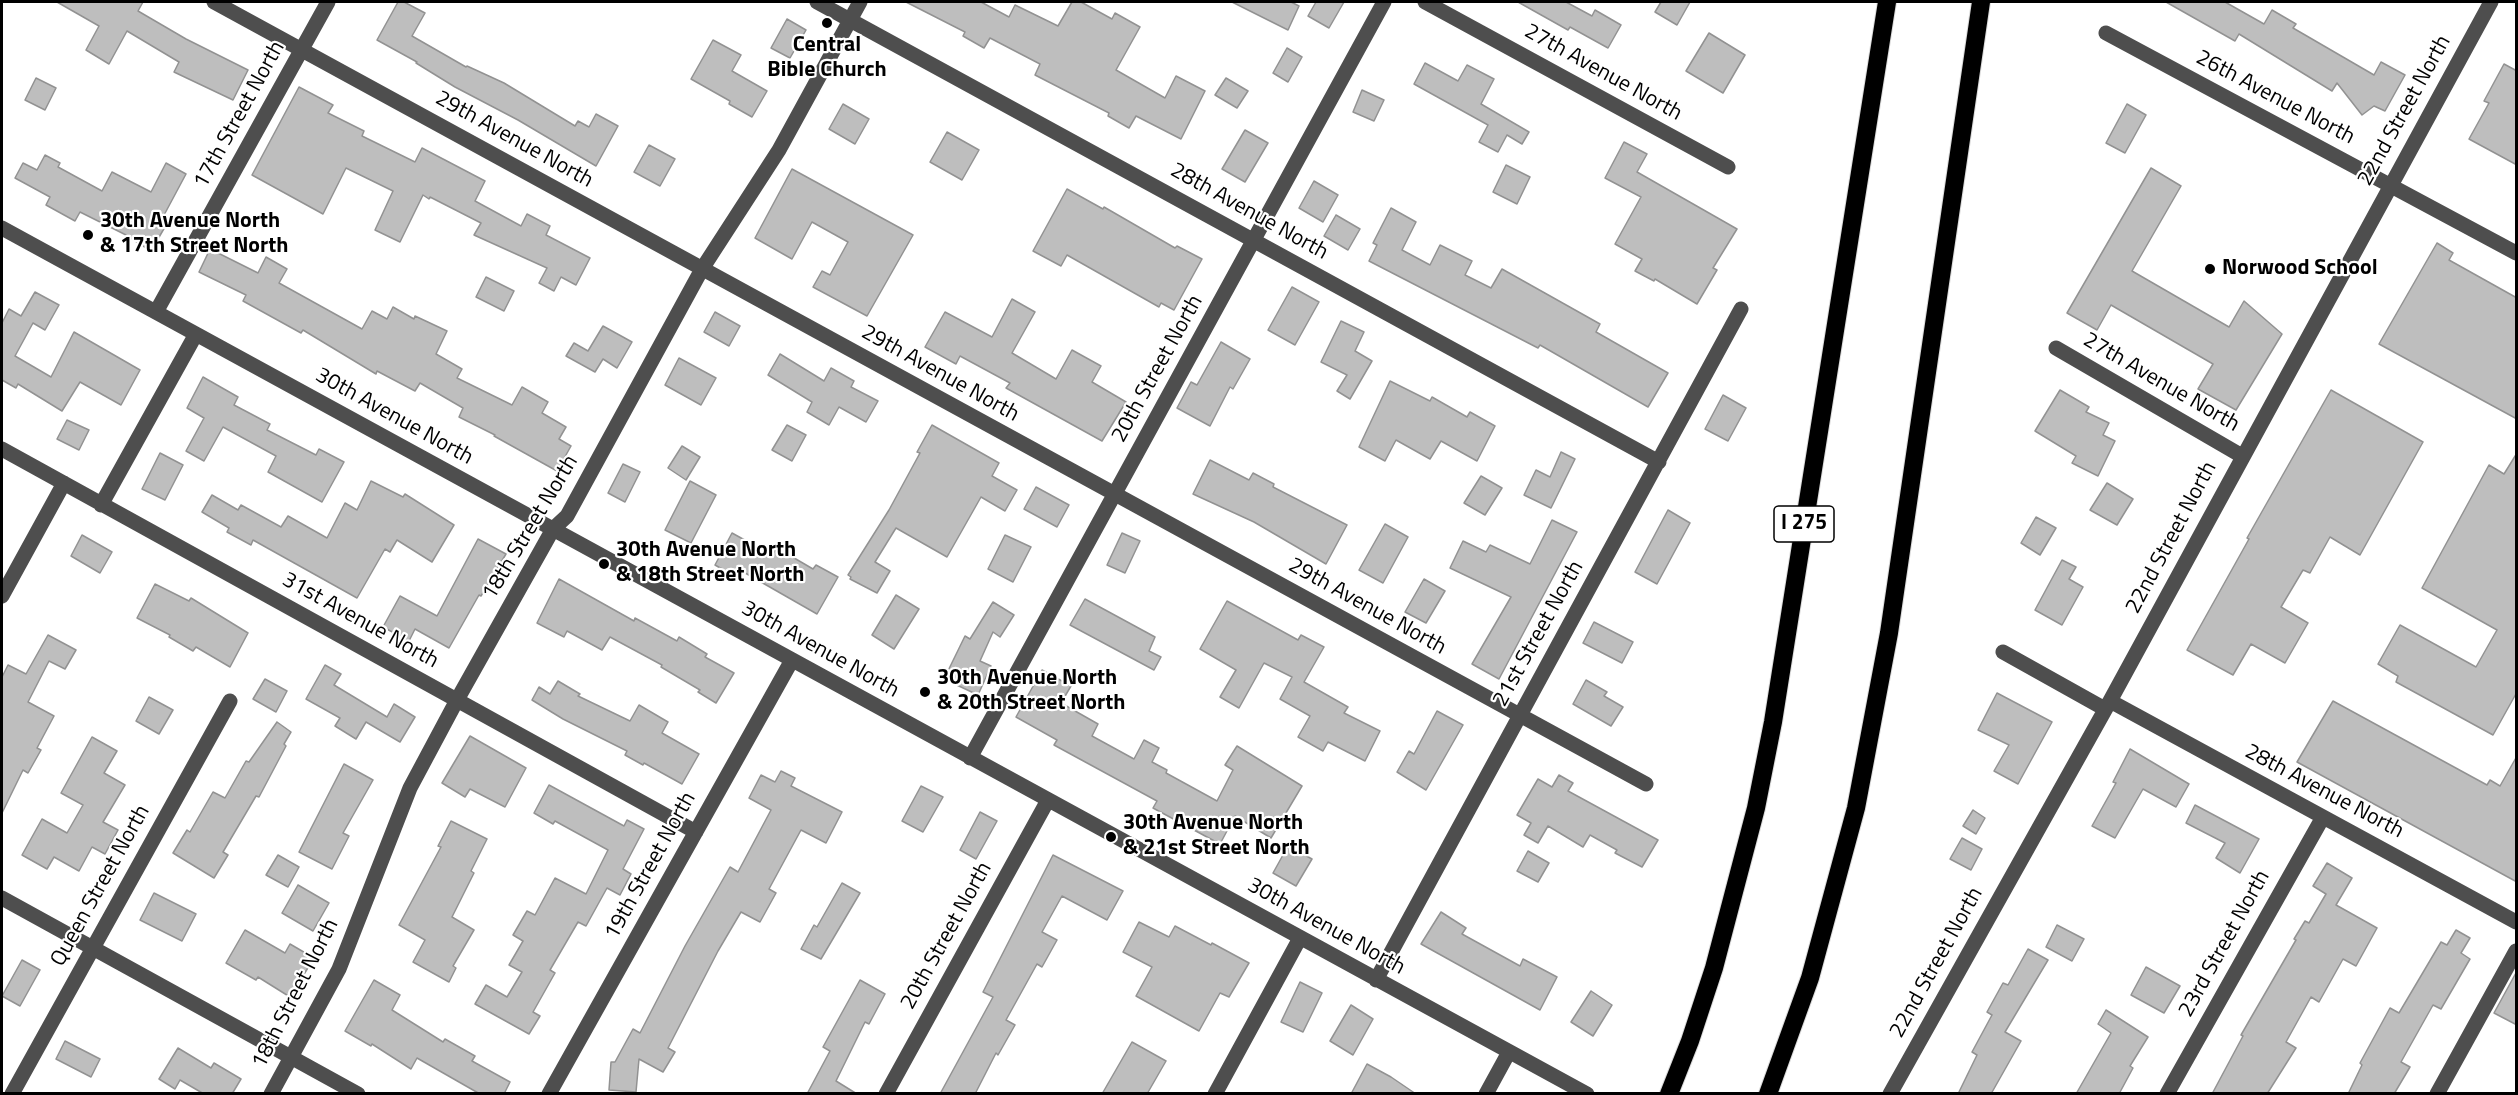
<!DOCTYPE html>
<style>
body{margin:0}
#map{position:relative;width:2518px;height:1095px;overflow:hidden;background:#fff;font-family:"Titillium Web",sans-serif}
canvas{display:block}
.frame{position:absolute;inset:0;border:3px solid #000;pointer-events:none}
</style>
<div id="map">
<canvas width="2518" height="1095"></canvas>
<div class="frame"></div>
</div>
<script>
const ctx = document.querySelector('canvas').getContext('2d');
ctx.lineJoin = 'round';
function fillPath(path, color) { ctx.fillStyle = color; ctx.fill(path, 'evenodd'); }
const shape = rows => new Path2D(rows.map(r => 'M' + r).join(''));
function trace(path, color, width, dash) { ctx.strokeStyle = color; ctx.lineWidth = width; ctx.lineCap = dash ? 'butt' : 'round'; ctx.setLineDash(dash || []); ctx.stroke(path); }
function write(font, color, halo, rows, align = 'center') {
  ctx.font = font + ' "Titillium Web",sans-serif'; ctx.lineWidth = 4.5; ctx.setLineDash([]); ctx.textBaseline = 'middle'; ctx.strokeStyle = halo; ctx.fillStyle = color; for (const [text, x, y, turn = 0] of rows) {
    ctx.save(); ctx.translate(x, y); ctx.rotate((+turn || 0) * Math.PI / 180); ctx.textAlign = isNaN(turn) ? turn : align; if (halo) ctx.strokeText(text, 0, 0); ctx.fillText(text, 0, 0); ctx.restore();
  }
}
const building = shape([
 [57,2,143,2,138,11,186,39,248,70,233,100,174,72,179,62,127,31,109,64,86,50,99,26,57,2],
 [398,2,404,2,425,13,412,36,466,67,467,66,504,83,575,126,578,121,589,127,596,114,618,126,596,166,518,120,455,87,416,63,417,62,377,40,398,2],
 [906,2,981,2,1009,17,1015,5,1058,26,1072,2,1081,2,1112,19,1115,13,1140,27,1116,70,1165,98,1176,76,1205,91,1181,139,1136,116,1129,128,1108,116,1109,113,1035,75,1040,64,990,38,984,48,963,36,965,32,906,2],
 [1232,2,1291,2,1299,6,1288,30,1232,2],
 [1316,2,1344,2,1329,28,1308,16,1316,2],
 [1518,2,1566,2,1592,16,1595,10,1621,25,1608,48,1570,27,1568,30,1518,2],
 [1661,2,1690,2,1677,25,1655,12,1661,2],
 [2166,2,2225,2,2264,24,2272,10,2296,24,2293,28,2374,75,2381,62,2405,75,2385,111,2374,106,2362,115,2337,83,2332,91,2239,34,2235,41,2166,2],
 [787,19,806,30,790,58,771,48,787,19],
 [1709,33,1745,55,1723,93,1686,71,1709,33],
 [713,40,741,55,732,71,767,91,752,117,729,104,730,101,691,79,713,40],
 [1287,48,1302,57,1288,82,1273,73,1287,48],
 [1425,63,1458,81,1467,65,1494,79,1481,104,1529,132,1522,144,1507,135,1498,152,1479,142,1488,125,1414,84,1425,63],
 [2504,64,2517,71,2517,165,2469,139,2489,103,2484,101,2504,64],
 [36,78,56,88,45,110,25,100,36,78],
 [1226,78,1248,91,1237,108,1215,95,1226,78],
 [299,87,333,105,328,113,364,131,362,136,415,162,422,148,485,181,475,201,521,226,527,214,550,226,546,235,590,258,576,285,561,277,554,291,539,283,547,268,474,235,481,223,430,197,429,199,423,195,400,242,375,230,393,191,346,168,323,214,252,175,299,87],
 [1362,90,1384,100,1374,121,1353,112,1362,90],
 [843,104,869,119,855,144,829,129,843,104],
 [2127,104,2146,115,2125,153,2106,143,2127,104],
 [1245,130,1268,143,1245,182,1222,169,1245,130],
 [947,132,979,150,962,180,930,162,947,132],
 [1624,142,1647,154,1637,172,1737,229,1713,268,1717,270,1697,304,1655,279,1654,281,1635,271,1642,259,1615,244,1641,197,1605,178,1624,142],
 [649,145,675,159,660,186,634,172,649,145],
 [45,155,60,163,58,167,102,191,112,172,151,192,166,163,186,174,163,217,169,220,151,251,126,235,80,212,75,221,46,205,50,197,15,178,23,163,37,170,45,155],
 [1506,165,1530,177,1517,204,1493,192,1506,165],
 [2151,168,2181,186,2132,271,2229,327,2244,301,2282,334,2236,410,2198,389,2213,364,2111,305,2097,330,2067,313,2151,168],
 [792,169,913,235,867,316,813,287,822,271,830,275,848,242,812,222,792,259,755,238,792,169],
 [1314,181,1338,195,1323,222,1299,208,1314,181],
 [1067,189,1103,209,1104,207,1175,248,1177,246,1202,259,1174,310,1161,303,1159,307,1067,255,1061,266,1033,251,1067,189],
 [1391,208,1416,222,1402,250,1430,265,1440,245,1472,261,1465,275,1491,288,1502,269,1600,324,1596,332,1668,373,1648,407,1540,345,1538,348,1369,261,1377,245,1373,243,1391,208],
 [1336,215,1360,229,1348,250,1324,236,1336,215],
 [2437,243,2453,253,2449,260,2517,298,2517,419,2379,344,2437,243],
 [210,249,258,273,266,257,287,269,279,283,362,329,372,311,387,319,393,307,414,319,415,316,447,331,436,354,462,369,457,378,512,405,522,387,548,402,542,413,566,427,559,439,571,446,557,471,494,436,495,435,459,417,463,408,420,383,415,391,377,371,376,374,303,330,301,333,243,301,246,295,199,272,210,249],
 [486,277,514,291,504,311,476,297,486,277],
 [1292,287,1319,302,1295,345,1268,330,1292,287],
 [35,292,59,305,45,330,33,323,15,356,51,377,74,332,140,370,121,405,80,382,62,411,18,384,16,388,2,380,2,323,9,309,21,316,35,292],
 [1012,299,1035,312,1012,353,1056,379,1072,350,1101,366,1092,382,1126,402,1102,441,1006,388,1010,383,960,356,956,364,925,347,945,312,992,337,1012,299],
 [715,312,740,326,729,346,704,332,715,312],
 [1341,321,1364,332,1355,351,1372,361,1350,399,1337,391,1347,375,1321,362,1341,321],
 [603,326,632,342,617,368,603,359,595,372,566,356,574,343,588,351,603,326],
 [1221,342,1250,359,1233,389,1230,387,1210,426,1177,408,1191,382,1197,385,1221,342],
 [780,354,824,381,831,368,854,381,851,387,878,401,866,422,839,407,829,425,807,412,812,402,768,375,780,354],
 [679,358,716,378,701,405,665,385,679,358],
 [203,377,238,397,234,405,270,424,267,430,316,455,319,449,344,462,322,502,268,472,276,456,223,427,204,461,186,451,204,418,187,408,203,377],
 [1390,381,1430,401,1432,397,1467,417,1470,412,1495,426,1477,461,1441,441,1430,459,1396,440,1385,461,1359,447,1390,381],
 [2060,390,2089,407,2086,412,2109,423,2103,435,2115,441,2098,476,2072,463,2076,456,2035,431,2060,390],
 [2331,390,2423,442,2360,555,2330,537,2310,573,2303,570,2281,607,2308,623,2285,663,2251,644,2233,675,2187,650,2249,539,2247,538,2331,390],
 [1723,395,1746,408,1728,441,1705,429,1723,395],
 [67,420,89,430,79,450,57,439,67,420],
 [787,425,806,435,792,461,772,450,787,425],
 [932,425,999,463,992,476,1017,490,1005,511,981,497,947,557,896,528,875,562,890,571,877,593,850,579,851,577,848,575,889,510,920,453,917,452,932,425],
 [682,446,700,457,686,480,668,468,682,446],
 [1561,452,1575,459,1551,508,1524,495,1536,470,1550,477,1561,452],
 [160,453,183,465,165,500,142,489,160,453],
 [2517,453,2517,692,2493,735,2396,682,2398,676,2378,664,2400,625,2476,667,2497,630,2422,588,2489,465,2504,474,2517,453],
 [1210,460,1249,480,1253,473,1274,484,1273,487,1347,525,1326,564,1254,522,1193,494,1210,460],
 [623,464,640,472,625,502,608,493,623,464],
 [1481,476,1502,488,1485,515,1464,503,1481,476],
 [371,481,403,497,405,494,454,525,432,562,397,540,390,552,385,549,357,598,253,540,251,545,227,532,229,528,202,512,212,495,238,510,241,505,281,527,288,516,327,538,345,503,357,510,371,481],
 [690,481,716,495,691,543,665,530,690,481],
 [2107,483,2133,499,2117,525,2090,510,2107,483],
 [1036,487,1069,505,1057,527,1024,509,1036,487],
 [1668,510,1690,523,1657,584,1635,572,1668,510],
 [2036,517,2056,528,2040,555,2021,543,2036,517],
 [1552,520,1577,532,1499,679,1472,664,1511,597,1450,568,1463,541,1486,552,1490,545,1530,564,1552,520],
 [1385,524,1408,537,1383,583,1359,570,1385,524],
 [732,533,772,555,777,548,813,569,816,565,838,577,817,614,740,570,736,577,715,565,732,533],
 [1122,533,1140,541,1125,573,1107,565,1122,533],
 [82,535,112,552,100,573,71,556,82,535],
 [1005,535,1031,547,1013,582,988,569,1005,535],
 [478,539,506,554,481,596,479,595,449,648,415,629,409,641,383,627,400,596,437,616,478,539],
 [2062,560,2076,567,2069,579,2083,587,2062,625,2035,610,2062,560],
 [559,579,634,621,635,618,677,641,679,637,707,654,705,657,734,673,716,703,698,692,700,690,661,667,662,665,610,637,602,650,567,631,564,637,537,623,559,579],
 [1424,579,1445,591,1426,623,1405,612,1424,579],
 [155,584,189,601,191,598,248,633,230,667,196,647,193,651,169,637,170,635,137,618,155,584],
 [896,595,919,609,894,649,872,635,896,595],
 [1085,599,1155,637,1149,651,1161,657,1154,670,1070,625,1085,599],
 [1227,601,1298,640,1301,635,1324,647,1304,682,1348,707,1344,713,1380,731,1365,761,1328,742,1323,751,1298,737,1310,716,1280,699,1292,677,1264,663,1239,708,1220,697,1236,670,1200,649,1227,601],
 [993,602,1014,615,1000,637,993,632,980,661,991,666,978,695,944,679,965,636,970,639,993,602],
 [1594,622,1633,642,1622,663,1583,643,1594,622],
 [48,635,76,650,65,669,49,661,28,702,54,716,37,748,41,750,28,773,23,770,2,813,2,677,8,665,26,674,48,635],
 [325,665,341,674,334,685,387,717,394,704,415,717,400,742,366,722,356,739,335,726,340,718,306,699,325,665],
 [1042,670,1071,686,1061,703,1098,724,1092,736,1134,759,1144,740,1159,748,1152,762,1167,770,1166,773,1217,801,1233,770,1225,765,1237,746,1302,786,1271,838,1235,816,1220,844,1153,808,1157,801,1054,745,1057,740,1016,717,1042,670],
 [265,679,287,691,276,712,253,699,265,679],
 [1586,680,1607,692,1604,696,1623,707,1611,726,1573,704,1586,680],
 [558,681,580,694,578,696,630,721,639,705,668,722,662,733,699,754,682,784,644,763,643,765,625,755,627,751,563,719,532,700,539,687,550,694,558,681],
 [1997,693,2052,722,2018,784,1994,771,2009,745,1978,730,1997,693],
 [149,697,173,710,159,734,136,721,149,697],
 [2333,701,2487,785,2490,780,2500,786,2517,756,2517,882,2297,762,2333,701],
 [1437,711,1463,725,1426,790,1397,772,1409,751,1414,754,1437,711],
 [277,722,291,732,284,744,286,746,259,797,256,796,223,852,228,855,214,878,173,853,187,830,190,832,213,792,225,798,246,761,249,762,277,722],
 [470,736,526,768,505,807,470,789,465,797,442,783,470,736],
 [92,737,117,751,104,773,125,785,103,822,118,830,105,854,92,847,79,871,54,857,47,869,22,855,42,819,67,833,83,805,61,793,92,737],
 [2130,749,2189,784,2176,807,2143,789,2115,838,2092,826,2116,783,2113,782,2130,749],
 [344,764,373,780,343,833,349,836,332,869,299,852,344,764],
 [781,771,795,778,791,786,842,812,826,843,801,830,769,889,776,893,760,922,741,912,718,951,668,1048,675,1052,663,1072,639,1059,636,1092,609,1090,611,1062,615,1062,633,1029,640,1033,685,946,730,867,738,872,771,810,749,798,761,775,775,782,781,771],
 [1559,775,1573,783,1568,791,1658,840,1642,867,1615,853,1617,850,1590,835,1583,847,1548,826,1538,843,1524,835,1531,823,1517,815,1538,779,1552,787,1559,775],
 [549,785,624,826,627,820,644,829,623,869,631,874,620,895,607,888,586,926,578,922,550,970,555,973,533,1012,540,1016,529,1034,475,1004,486,985,507,997,522,972,509,965,523,941,513,935,527,911,535,915,555,878,586,894,608,850,555,821,553,824,534,813,549,785],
 [921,786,943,797,923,832,902,821,921,786],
 [2195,805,2259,839,2240,873,2216,858,2225,843,2186,823,2195,805],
 [1973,810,1985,818,1976,834,1963,826,1973,810],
 [980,812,997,821,976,859,960,850,980,812],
 [451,821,487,839,471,871,474,873,452,917,474,930,453,966,456,968,449,982,413,962,425,940,399,925,441,847,438,846,451,821],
 [1962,838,1982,849,1971,870,1950,859,1962,838],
 [1288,846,1312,859,1296,886,1273,873,1288,846],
 [1528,851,1549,863,1538,882,1517,871,1528,851],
 [278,855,299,867,288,887,266,875,278,855],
 [1053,855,1123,891,1107,920,1062,896,1042,932,1057,940,1042,967,1037,964,1006,1020,1015,1025,998,1055,996,1053,975,1094,940,1094,993,997,983,992,1053,855],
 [2327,863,2352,878,2336,905,2377,928,2356,966,2343,959,2319,1002,2311,997,2286,1042,2296,1048,2267,1094,2212,1094,2243,1036,2241,1035,2296,940,2294,939,2305,921,2309,923,2326,894,2313,886,2327,863],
 [842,883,860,893,821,959,801,949,814,925,817,927,842,883],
 [298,885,329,903,313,931,282,913,298,885],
 [154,893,196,914,182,941,140,920,154,893],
 [1441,912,1466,928,1462,934,1520,966,1523,959,1557,977,1540,1010,1421,944,1441,912],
 [1139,922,1169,937,1175,926,1211,945,1212,943,1249,963,1229,997,1220,993,1199,1031,1136,996,1152,967,1123,952,1139,922],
 [2057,925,2084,939,2072,961,2046,947,2057,925],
 [245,930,285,953,290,944,314,958,290,997,258,977,256,980,226,963,245,930],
 [2456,930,2470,938,2461,953,2470,959,2441,1009,2433,1005,2401,1062,2410,1067,2394,1094,2348,1094,2362,1065,2360,1063,2390,1008,2399,1013,2441,942,2447,945,2456,930],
 [2028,949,2048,960,2005,1032,2021,1041,1991,1094,1958,1094,1977,1055,1972,1052,1992,1015,1987,1012,2003,983,2008,985,2028,949],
 [22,960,40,970,20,1006,2,996,22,960],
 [2146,967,2180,986,2164,1013,2131,995,2146,967],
 [2517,971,2517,1025,2494,1013,2517,971],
 [374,980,400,995,392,1010,443,1042,445,1039,475,1056,472,1061,510,1082,504,1094,480,1094,417,1058,411,1069,372,1044,371,1046,345,1031,374,980],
 [860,980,885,994,869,1024,865,1022,836,1081,857,1094,807,1094,830,1051,823,1047,860,980],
 [1300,982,1322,993,1303,1032,1281,1022,1300,982],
 [1591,991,1612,1005,1593,1036,1571,1022,1591,991],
 [1351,1005,1373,1019,1353,1055,1330,1041,1351,1005],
 [2106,1010,2148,1037,2130,1066,2133,1068,2119,1094,2076,1094,2111,1033,2098,1024,2106,1010],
 [65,1041,100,1059,91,1077,56,1059,65,1041],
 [1132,1042,1166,1061,1147,1094,1102,1094,1132,1042],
 [178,1048,211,1068,214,1063,241,1079,232,1094,204,1094,180,1080,175,1089,159,1079,178,1048],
 [1367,1064,1391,1077,1416,1094,1351,1094,1367,1064]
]);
fillPath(building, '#bebebe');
trace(building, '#929292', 1.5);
const highway = shape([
 [1669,1094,1690,1041,1714,968,1756,808,1773,722,1887,2],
 [1768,1094,1810,978,1856,808,1889,633,1981,2]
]);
trace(highway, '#dbdbdb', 20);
trace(shape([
 [214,2,1646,784],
 [817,2,1659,462],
 [1425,2,1728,167],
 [2106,33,2516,253],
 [2,228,1587,1094],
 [156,312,328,2],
 [2056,348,2242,456],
 [2,449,696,832],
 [101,505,196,334],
 [2,596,64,483],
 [2003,652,2105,709],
 [2110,701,2516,922],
 [970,758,1384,2],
 [2,898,358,1094],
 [1376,980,1741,309],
 [12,1094,230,701],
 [271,1094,339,969,410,788,457,700,553,529,567,516,702,269,779,150,860,2],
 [549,1094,792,660],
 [886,1094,1048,800],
 [1215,1094,1300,938],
 [1486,1094,1509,1052],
 [1890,1094,2110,701,2491,2],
 [2167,1094,2323,817],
 [2437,1094,2516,951]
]), '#4e4e4e', 15);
trace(highway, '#000', 18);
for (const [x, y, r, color] of [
 [827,23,6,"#000"],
 [88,235,6,"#000"],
 [2210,269,6,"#000"],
 [604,564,6,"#000"],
 [925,692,6,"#000"],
 [1111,837,6,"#000"]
]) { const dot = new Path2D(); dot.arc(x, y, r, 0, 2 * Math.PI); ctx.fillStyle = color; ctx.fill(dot); trace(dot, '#fff', 2); }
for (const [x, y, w] of [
 [1804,524,60]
]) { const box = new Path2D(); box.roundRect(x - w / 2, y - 18, w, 36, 4.5); ctx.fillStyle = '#fff'; ctx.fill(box); trace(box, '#000', 1.5); }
write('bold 21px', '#000', null, [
 ["I 275",1804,524]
]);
write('bold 22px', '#000', '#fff', [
 ["Central",827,46,"center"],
 ["Bible Church",827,71,"center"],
 ["30th Avenue North",100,222],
 ["& 17th Street North",100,247],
 ["Norwood School",2222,269],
 ["30th Avenue North",616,551],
 ["& 18th Street North",616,576],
 ["30th Avenue North",937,679],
 ["& 20th Street North",937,704],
 ["30th Avenue North",1123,824],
 ["& 21st Street North",1123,849]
], 'left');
write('22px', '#000', '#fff', [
 ["27th Avenue North",1603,73,29],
 ["26th Avenue North",2275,98,28],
 ["22nd Street North",2405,111,-61],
 ["17th Street North",240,115,-61],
 ["29th Avenue North",514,140,29],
 ["28th Avenue North",1249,212,29],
 ["20th Street North",1158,369,-61],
 ["29th Avenue North",940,374,29],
 ["27th Avenue North",2161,383,30],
 ["30th Avenue North",394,417,29],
 ["18th Street North",531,528,-59],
 ["22nd Street North",2172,538,-62],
 ["29th Avenue North",1367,607,29],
 ["31st Avenue North",360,621,29],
 ["21st Street North",1539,634,-61],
 ["30th Avenue North",820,650,29],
 ["28th Avenue North",2324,792,28],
 ["19th Street North",651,866,-61],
 ["Queen Street North",101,886,-61],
 ["30th Avenue North",1326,927,29],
 ["20th Street North",947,936,-61],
 ["23rd Street North",2225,944,-61],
 ["22nd Street North",1937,963,-61],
 ["18th Street North",296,994,-63]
]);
</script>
